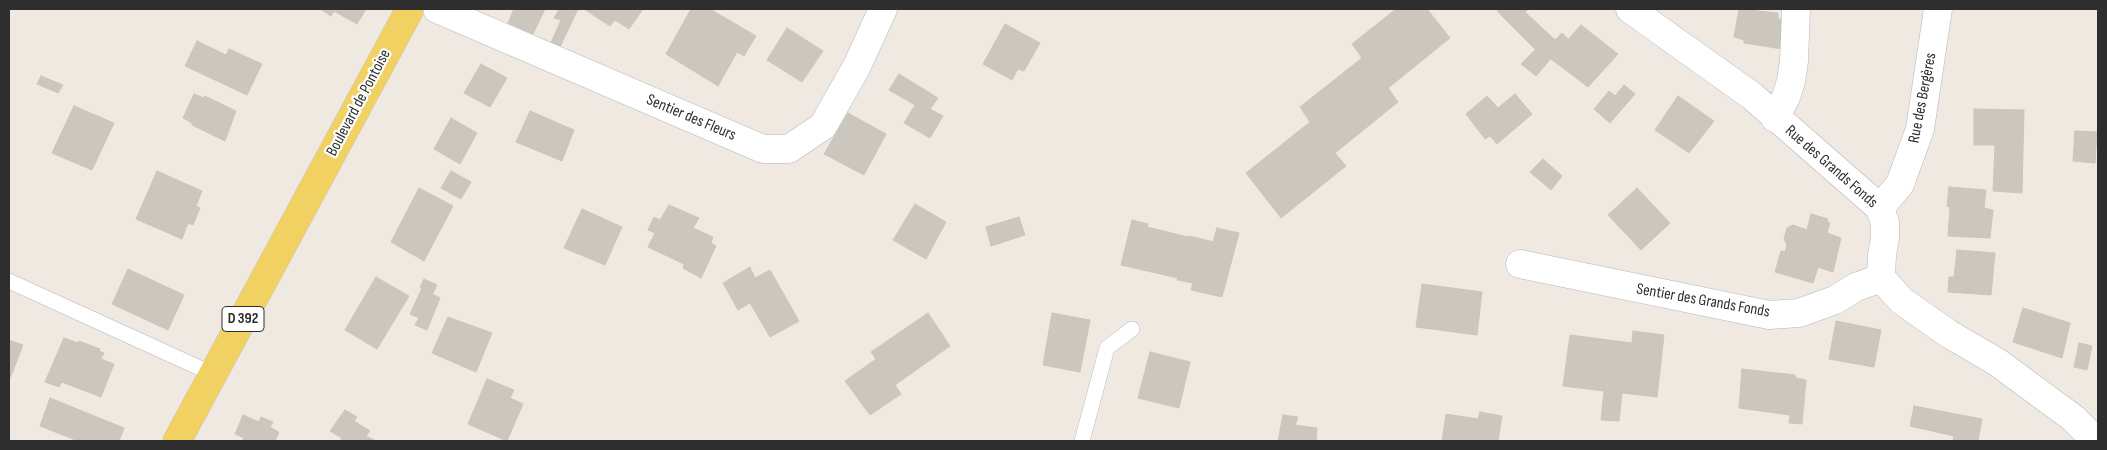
<!DOCTYPE html>
<meta charset="utf-8">
<style>
body{margin:0}
#map{position:relative;width:2107px;height:450px;overflow:hidden;background:#efe9e1;font-family:"Sofia Sans Condensed",sans-serif}
canvas{display:block}
.frame{position:absolute;inset:0;border:10px solid #2e2e2e;pointer-events:none}
</style>
<div id="map">
<canvas width="2107" height="450"></canvas>
<div class="frame"></div>
</div>
<script>
const ctx = document.querySelector('canvas').getContext('2d');
ctx.lineJoin = 'round';
function fillPath(path, color) { ctx.fillStyle = color; ctx.fill(path, 'evenodd'); }
const shape = rows => new Path2D(rows.map(r => 'M' + r).join(''));
function trace(path, color, width, dash) { ctx.strokeStyle = color; ctx.lineWidth = width; ctx.lineCap = dash ? 'butt' : 'round'; ctx.setLineDash(dash || []); ctx.stroke(path); }
function write(font, color, halo, rows, align = 'center') {
  ctx.font = font + ' "Sofia Sans Condensed",sans-serif'; ctx.lineWidth = 4.5; ctx.setLineDash([]); ctx.textBaseline = 'middle'; ctx.strokeStyle = halo; ctx.fillStyle = color; for (const [text, x, y, turn = 0] of rows) {
    ctx.save(); ctx.translate(x, y); ctx.rotate((+turn || 0) * Math.PI / 180); ctx.textAlign = isNaN(turn) ? turn : align; if (halo) ctx.strokeText(text, 0, 0); ctx.fillText(text, 0, 0); ctx.restore();
  }
}
const building = shape([
 [320,9,366,9,357,24,334,11,331,16,320,9],
 [514,9,545,9,533,34,508,23,514,9],
 [559,9,578,9,559,49,550,45,561,20,554,18,559,9],
 [584,9,643,9,629,29,615,20,610,26,584,9],
 [691,9,710,9,756,36,744,56,737,52,718,86,666,54,691,9],
 [1396,9,1427,9,1450,38,1388,88,1398,102,1335,153,1346,166,1281,218,1246,173,1310,122,1300,107,1362,58,1352,44,1396,9],
 [1499,9,1529,9,1525,12,1555,40,1562,33,1568,39,1548,62,1497,11,1499,9],
 [1739,9,1778,13,1778,19,1787,20,1782,49,1744,43,1744,40,1734,37,1739,9],
 [1005,24,1040,43,1024,71,1018,69,1012,80,983,64,1005,24],
 [1581,25,1618,54,1588,87,1551,59,1581,25],
 [787,28,823,51,802,82,767,60,787,28],
 [197,41,226,55,215,80,185,66,197,41],
 [229,49,262,64,247,95,215,80,229,49],
 [1536,49,1548,62,1536,76,1521,64,1536,49],
 [481,64,507,78,490,107,464,93,481,64],
 [899,74,938,98,930,109,943,116,930,138,904,123,915,105,889,90,899,74],
 [41,76,63,85,58,93,37,84,41,76],
 [1624,85,1635,94,1610,123,1594,109,1609,91,1615,96,1624,85],
 [194,94,204,98,205,96,236,111,225,141,192,125,192,123,183,118,194,94],
 [1515,94,1532,114,1497,144,1490,136,1485,139,1466,114,1487,96,1498,108,1515,94],
 [1678,96,1714,121,1689,153,1655,130,1678,96],
 [74,106,114,123,92,170,52,153,74,106],
 [1974,109,2024,110,2022,193,1993,191,1995,145,1974,145,1974,109],
 [530,111,574,130,562,161,516,142,530,111],
 [848,113,886,134,864,175,824,154,848,113],
 [451,118,477,133,460,164,434,149,451,118],
 [2075,131,2097,132,2095,163,2073,161,2075,131],
 [1543,159,1562,176,1551,190,1530,172,1543,159],
 [157,171,202,191,196,206,200,208,193,225,188,223,182,239,136,219,157,171],
 [451,171,471,182,461,199,441,188,451,171],
 [1949,187,1986,190,1984,208,1993,210,1990,238,1948,236,1950,207,1947,206,1949,187],
 [419,188,453,206,424,261,391,242,419,188],
 [1637,188,1670,223,1641,250,1608,215,1637,188],
 [915,204,946,222,926,259,893,240,915,204],
 [669,205,699,218,693,228,713,237,711,243,716,246,701,278,683,268,684,264,648,247,655,233,648,230,654,217,660,220,669,205],
 [582,209,622,227,605,265,564,248,582,209],
 [1811,214,1828,219,1827,222,1830,223,1827,233,1841,238,1833,272,1818,267,1813,283,1775,272,1781,251,1785,252,1787,245,1784,239,1787,228,1793,225,1807,230,1811,214],
 [1019,217,1025,235,991,246,986,227,1019,217],
 [1132,220,1148,224,1147,227,1188,237,1178,278,1121,265,1132,220],
 [1217,228,1239,233,1234,252,1212,246,1217,228],
 [1189,236,1214,242,1212,246,1234,252,1222,297,1191,290,1193,283,1177,280,1189,236],
 [1957,250,1995,253,1991,295,1948,292,1949,277,1954,277,1957,250],
 [750,267,755,278,770,270,799,321,770,337,750,303,738,310,723,283,750,267],
 [128,269,184,295,168,330,112,304,128,269],
 [376,277,409,296,377,349,345,330,376,277],
 [424,279,437,285,433,293,420,287,424,279],
 [1422,284,1482,292,1477,335,1416,327,1422,284],
 [422,288,440,298,427,330,415,325,419,318,410,314,422,288],
 [2023,308,2070,323,2062,358,2013,342,2023,308],
 [928,313,950,346,895,385,901,394,870,415,845,381,876,359,871,352,928,313],
 [1052,313,1090,320,1080,372,1043,365,1052,313],
 [448,317,492,333,476,372,432,353,448,317],
 [1836,321,1881,330,1874,367,1829,359,1836,321],
 [1633,331,1664,335,1657,397,1622,393,1619,421,1601,420,1604,391,1563,386,1570,335,1632,343,1633,331],
 [64,338,78,343,79,341,100,349,99,351,104,353,101,359,114,364,101,397,62,382,59,387,45,382,64,338],
 [9,340,23,345,9,381,9,340],
 [2079,343,2092,346,2087,370,2074,367,2079,343],
 [1150,352,1190,362,1179,408,1138,398,1150,352],
 [1742,369,1795,375,1796,378,1806,380,1802,424,1789,423,1790,415,1739,408,1742,369],
 [487,379,514,390,510,398,523,404,507,441,468,424,487,379],
 [50,398,124,428,119,441,78,441,40,426,50,398],
 [1914,406,1982,419,1978,441,1953,441,1954,436,1910,426,1914,406],
 [345,410,357,417,354,421,370,431,366,436,376,441,340,441,342,438,330,431,345,410],
 [1480,412,1502,416,1498,441,1442,441,1446,414,1478,419,1480,412],
 [243,415,259,422,261,417,273,422,270,427,279,432,275,441,242,441,244,438,235,434,243,415],
 [1283,415,1298,417,1295,425,1317,428,1316,441,1278,441,1283,415]
]);
fillPath(building, '#cbc7bf');
trace(building, '#cbc5ba', 1);
const lane = shape([
 [9,281,213,374],
 [1082,441,1107,348,1132,329]
]);
const street = shape([
 [437,9,763,149,789,149,823,126,857,66,883,9],
 [1630,9,1752,96,1880,208,1885,223,1885,238,1882,255,1881,278,1902,301,1949,334,1997,362,2073,418,2096,441],
 [1775,118,1786,97,1791,81,1794,61,1796,9],
 [1880,208,1900,184,1920,129,1938,9],
 [1520,264,1769,315,1799,313,1835,300,1856,287,1881,278]
]);
const primary = shape([
 [177,441,410,9]
]);
trace(lane, '#b4b7c1', 16);
trace(street, '#b4b7c1', 29);
trace(primary, '#c9c9c9', 29);
trace(lane, '#fff', 15);
trace(street, '#fff', 28);
trace(primary, '#f2d163', 28);
for (const [x, y, w] of [
 [243,319,42]
]) { const box = new Path2D(); box.roundRect(x - w / 2, y - 12.5, w, 25, 4); ctx.fillStyle = '#fff'; ctx.fill(box); trace(box, '#2e2e2e', 1); }
write('bold 15px', '#2e2e2e', null, [
 ["D 392",243,319]
]);
write('16px', '#2e2e2e', '#fff', [
 ["Rue des Bergères",1923,98,-79],
 ["Boulevard de Pontoise",359,103,-62],
 ["Sentier des Fleurs",691,118,23],
 ["Rue des Grands Fonds",1831,167,41],
 ["Sentier des Grands Fonds",1703,301,10]
]);
</script>
